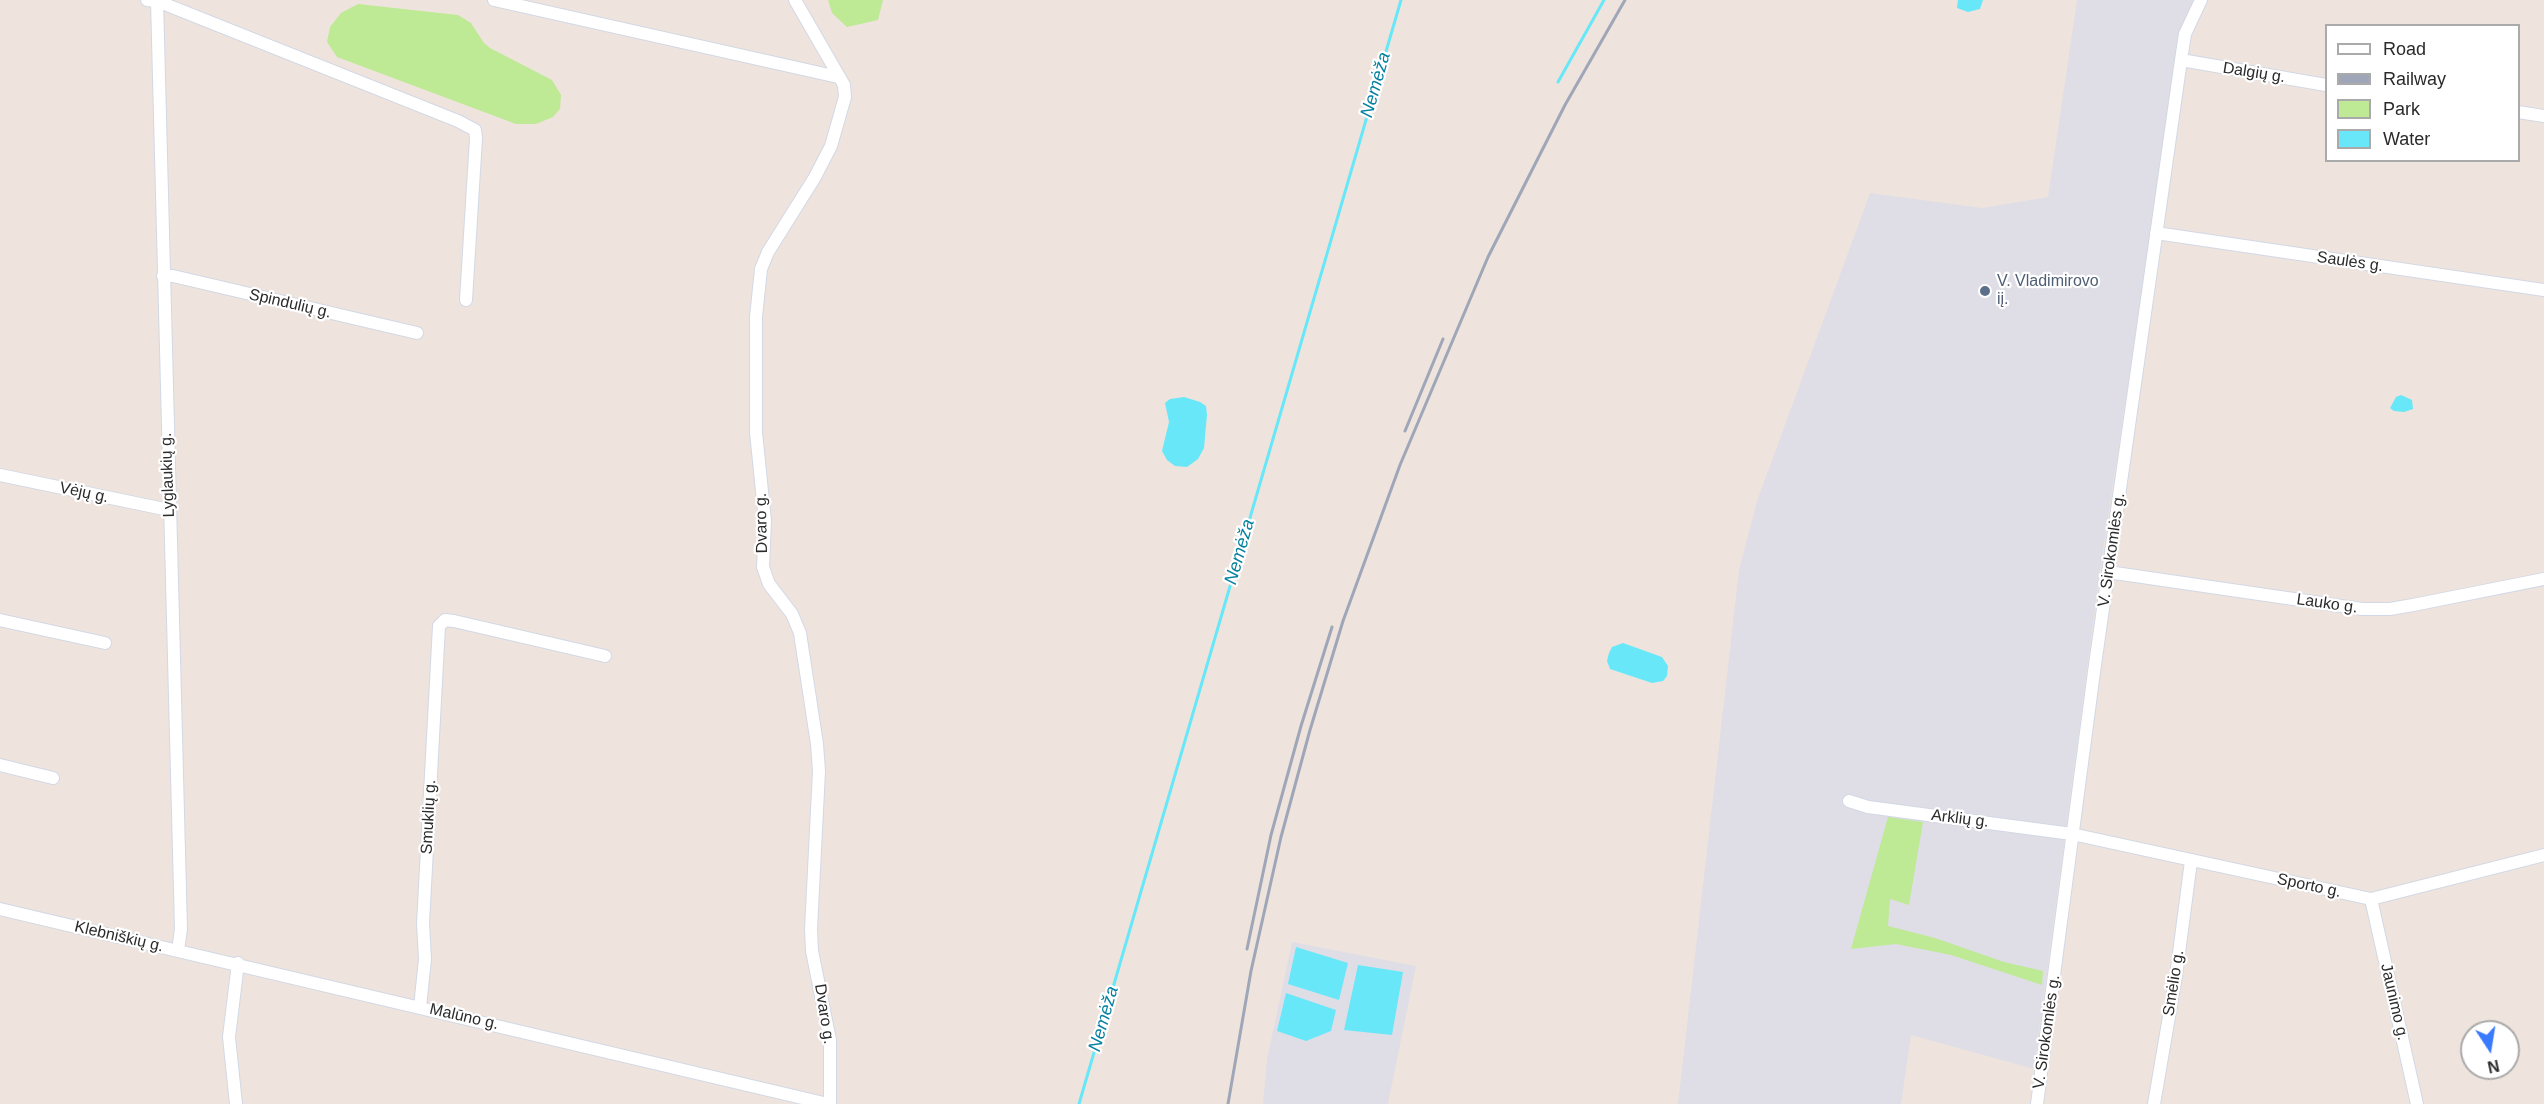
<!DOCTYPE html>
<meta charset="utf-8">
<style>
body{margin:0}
#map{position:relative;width:2544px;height:1104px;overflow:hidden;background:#eee4dd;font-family:Helvetica,sans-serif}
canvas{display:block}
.legend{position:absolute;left:2325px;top:24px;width:195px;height:138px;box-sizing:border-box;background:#fff;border:2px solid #aaa;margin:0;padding:8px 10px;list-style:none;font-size:18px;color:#2b2b2b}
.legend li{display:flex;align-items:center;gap:12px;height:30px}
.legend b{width:30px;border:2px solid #aaa}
.north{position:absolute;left:2460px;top:1020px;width:60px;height:60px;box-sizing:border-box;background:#fff;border:2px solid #aaa;border-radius:50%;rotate:168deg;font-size:16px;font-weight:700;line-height:24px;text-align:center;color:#2b2b2b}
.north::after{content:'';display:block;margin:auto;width:21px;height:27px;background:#397aff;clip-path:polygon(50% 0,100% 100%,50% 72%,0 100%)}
</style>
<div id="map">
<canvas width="2544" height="1104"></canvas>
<ul class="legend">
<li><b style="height:8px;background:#fff"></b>Road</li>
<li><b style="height:8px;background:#9fa6b7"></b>Railway</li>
<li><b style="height:16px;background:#bee995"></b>Park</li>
<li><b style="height:16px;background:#68e7f8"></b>Water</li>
</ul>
<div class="north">N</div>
</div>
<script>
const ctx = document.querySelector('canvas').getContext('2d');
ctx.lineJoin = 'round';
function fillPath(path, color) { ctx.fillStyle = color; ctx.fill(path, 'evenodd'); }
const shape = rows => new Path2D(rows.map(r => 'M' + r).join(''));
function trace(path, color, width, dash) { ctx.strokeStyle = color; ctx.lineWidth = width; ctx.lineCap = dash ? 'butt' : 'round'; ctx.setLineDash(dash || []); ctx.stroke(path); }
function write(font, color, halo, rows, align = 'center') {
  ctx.font = font + ' Helvetica,sans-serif'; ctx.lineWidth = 4.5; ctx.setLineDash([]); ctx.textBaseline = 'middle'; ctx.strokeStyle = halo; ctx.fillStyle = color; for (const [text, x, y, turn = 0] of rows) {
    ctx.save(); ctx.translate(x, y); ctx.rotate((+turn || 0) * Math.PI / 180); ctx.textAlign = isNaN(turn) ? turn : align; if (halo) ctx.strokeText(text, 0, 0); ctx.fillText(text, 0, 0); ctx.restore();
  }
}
fillPath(shape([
 [2077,0,2195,0,2180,36,2100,571,2034,1069,1911,1035,1901,1104,1678,1104,1739,570,1757,501,1870,193,1982,208,2048,197],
 [1292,942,1416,966,1388,1104,1263,1104,1267,1059]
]), '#dfdee6');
fillPath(shape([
 [828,0,883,0,878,20,847,27,832,13],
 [358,4,458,15,471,23,484,43,490,48,552,80,561,95,560,109,553,117,536,124,516,124,337,57,327,42,330,27,341,13],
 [1888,817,1923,822,1909,905,1890,899,1888,926,1935,938,2004,962,2043,971,2042,985,1951,955,1896,944,1851,949]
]), '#bee995');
fillPath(shape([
 [1958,0,1983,0,1980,9,1968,12,1957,8],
 [2401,395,2412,400,2413,409,2404,412,2394,411,2390,408,2396,397],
 [1184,397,1200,402,1206,406,1207,415,1204,448,1198,459,1187,467,1175,466,1167,460,1162,451,1169,422,1165,403,1170,399],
 [1623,643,1662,657,1668,666,1667,676,1663,681,1652,683,1610,669,1607,661,1609,653,1612,647],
 [1296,947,1348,963,1339,1000,1288,984],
 [1358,965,1403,972,1392,1035,1344,1030],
 [1286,993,1336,1010,1331,1031,1306,1041,1277,1031]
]), '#68e7f8');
trace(shape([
 [1558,82,1604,0],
 [1079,1104,1401,0]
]), '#68e7f8', 3);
const street = shape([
 [147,0,157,1,458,121,475,130,476,138,466,300],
 [157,0,181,929,178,950],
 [494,0,838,77],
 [795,0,844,85,845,97,831,146,815,177,768,252,761,269,756,317,756,432,765,521,763,567,769,584,792,614,800,633,817,744,819,771,811,929,812,951,830,1040,830,1104],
 [2181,60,2326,85],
 [2518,112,2544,116],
 [2156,233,2544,290],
 [163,276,173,276,417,333],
 [0,475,169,510],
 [2108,572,2362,609,2390,609,2413,605,2544,579],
 [0,620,105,643],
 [0,765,53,778],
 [1849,801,1868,807,2072,834,2371,899,2544,855],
 [2371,899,2417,1104],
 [0,909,828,1104],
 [420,1007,425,959,423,923,439,626,445,620,454,621,605,656],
 [236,1104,229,1037,238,963],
 [2037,1104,2094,672,2181,60,2185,34,2201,0],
 [2154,1104,2176,976,2191,861]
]);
trace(street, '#d2d8e5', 14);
trace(street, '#fff', 12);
trace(shape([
 [1405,431,1443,339],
 [1247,949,1271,835,1301,726,1332,627],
 [1228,1104,1251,971,1281,837,1310,730,1343,621,1400,465,1488,257,1565,105,1625,0]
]), '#9fa6b7', 3);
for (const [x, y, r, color] of [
 [1985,291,6,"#5c6f8a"]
]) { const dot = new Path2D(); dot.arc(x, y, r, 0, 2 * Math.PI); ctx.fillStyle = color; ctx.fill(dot); trace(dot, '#fff', 2); }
write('16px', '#2b2b2b', '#fff', [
 ["Dalgių g.",2254,73,9],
 ["Saulės g.",2350,262,8],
 ["Spindulių g.",290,304,13],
 ["Lyglaukių g.",168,475,-92],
 ["Vėjų g.",84,493,12],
 ["Dvaro g.",762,523,-91],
 ["V. Sirokomlės g.",2112,550,-82],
 ["Lauko g.",2327,604,8],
 ["Smuklių g.",429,817,-87],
 ["Arklių g.",1960,819,7],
 ["Sporto g.",2309,886,12],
 ["Klebniškių g.",119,937,13],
 ["Smėlio g.",2174,983,-81],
 ["Jaunimo g.",2394,1002,77],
 ["Dvaro g.",824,1014,81],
 ["Malūno g.",464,1017,13],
 ["V. Sirokomlės g.",2047,1032,-82]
]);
write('16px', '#4e5e75', '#fff', [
 ["V. Vladimirovo",1997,282],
 ["iį.",1997,300]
], 'left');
write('italic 18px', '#0481a0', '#fff', [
 ["Nemėža",1376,85,-74],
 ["Nemėža",1240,552,-74],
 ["Nemėža",1104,1019,-74]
]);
</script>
